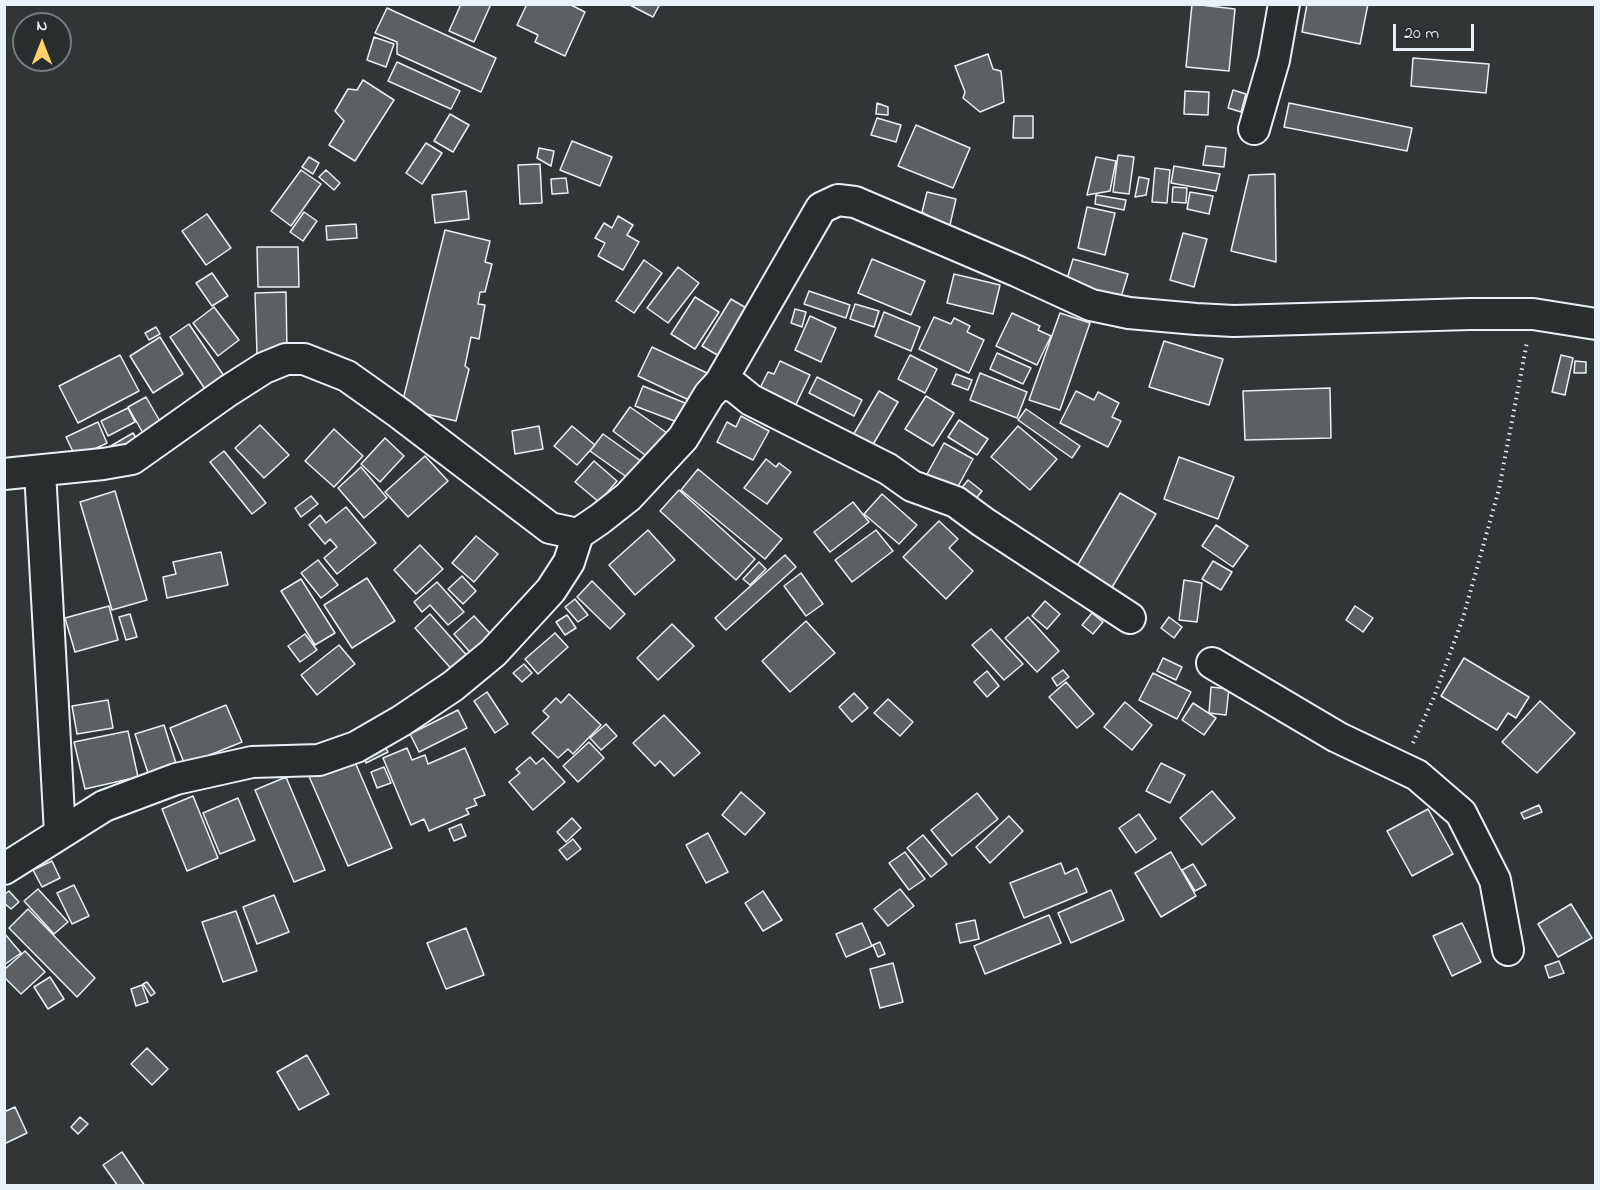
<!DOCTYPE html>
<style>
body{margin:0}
#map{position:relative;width:1600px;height:1190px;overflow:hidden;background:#323536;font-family:"Indie Flower",sans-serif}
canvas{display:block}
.frame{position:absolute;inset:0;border:6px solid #e8f1f8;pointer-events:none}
.north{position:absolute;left:12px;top:12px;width:60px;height:60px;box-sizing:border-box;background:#2a2d2e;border:2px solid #767b7f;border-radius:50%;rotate:0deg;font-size:16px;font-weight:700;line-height:24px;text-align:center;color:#e8f1f8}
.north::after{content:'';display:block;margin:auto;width:21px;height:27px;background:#ffd166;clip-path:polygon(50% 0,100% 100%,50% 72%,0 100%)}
.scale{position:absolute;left:1393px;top:24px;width:81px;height:27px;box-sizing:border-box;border:3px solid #e8f1f8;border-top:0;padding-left:8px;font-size:18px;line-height:21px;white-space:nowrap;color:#e8f1f8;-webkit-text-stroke:4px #2a2d2e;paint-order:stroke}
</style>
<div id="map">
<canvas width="1600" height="1190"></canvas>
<div class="frame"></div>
<div class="north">N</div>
<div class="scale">20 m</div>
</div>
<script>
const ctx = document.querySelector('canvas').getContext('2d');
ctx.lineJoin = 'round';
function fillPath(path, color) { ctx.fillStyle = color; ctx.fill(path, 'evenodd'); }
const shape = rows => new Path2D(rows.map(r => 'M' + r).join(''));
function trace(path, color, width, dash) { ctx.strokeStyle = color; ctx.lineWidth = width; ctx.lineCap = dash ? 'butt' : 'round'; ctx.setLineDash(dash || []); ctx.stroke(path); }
const building = shape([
 [461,4,491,4,474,42,449,31,461,4],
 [527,4,569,4,585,12,565,56,535,42,538,35,517,25,527,4],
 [628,4,660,4,653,17,628,4],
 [1192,4,1235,9,1229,71,1186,67,1192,4],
 [1307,4,1368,4,1360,44,1302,32,1307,4],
 [387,8,496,58,481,92,397,54,397,42,375,33,387,8],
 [374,37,394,44,386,67,367,60,374,37],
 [988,54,993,69,1001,71,1004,102,980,112,963,98,965,92,955,66,988,54],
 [1413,58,1489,64,1486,93,1411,86,1413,58],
 [397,62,460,91,451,109,388,81,397,62],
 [363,80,394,100,355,161,329,145,344,121,335,111,348,89,357,90,363,80],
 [1233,90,1246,94,1241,112,1228,108,1233,90],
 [1185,91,1209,92,1208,115,1184,114,1185,91],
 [877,103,888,107,888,115,876,114,877,103],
 [1289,103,1412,128,1407,151,1284,127,1289,103],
 [450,114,469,125,453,152,434,141,450,114],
 [1014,116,1033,116,1033,138,1013,138,1014,116],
 [877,118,901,125,896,142,871,135,877,118],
 [916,125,970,148,953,188,898,166,916,125],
 [572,141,612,157,600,186,560,170,572,141],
 [426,143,442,153,422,184,406,173,426,143],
 [1206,146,1226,148,1224,167,1203,165,1206,146],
 [539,148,554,151,551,166,537,158,539,148],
 [1118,155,1134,157,1129,194,1113,192,1118,155],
 [309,157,319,163,313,174,302,167,309,157],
 [1096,157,1116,161,1110,191,1087,195,1096,157],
 [540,164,542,203,520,204,518,165,540,164],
 [1174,166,1220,174,1216,191,1171,183,1174,166],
 [1155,168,1170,170,1167,203,1152,202,1155,168],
 [301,170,321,184,291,226,271,211,301,170],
 [326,170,340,183,334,190,319,177,326,170],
 [1275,174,1276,262,1231,251,1249,175,1275,174],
 [1139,177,1149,179,1146,195,1135,197,1139,177],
 [566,178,568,193,552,194,551,179,566,178],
 [1173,187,1187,188,1186,203,1172,202,1173,187],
 [466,191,469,219,435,223,432,195,466,191],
 [927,192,956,199,949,229,922,212,927,192],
 [1190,192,1213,196,1209,214,1187,209,1190,192],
 [1096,195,1126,200,1124,210,1095,204,1096,195],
 [1087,207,1115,213,1105,255,1078,248,1087,207],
 [304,212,317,221,303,241,290,232,304,212],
 [207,214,231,248,206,265,182,231,207,214],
 [618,216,633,225,627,235,639,242,623,270,598,256,605,243,595,238,604,223,612,228,618,216],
 [356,224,357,238,327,240,326,226,356,224],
 [445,230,490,241,485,262,492,264,485,292,480,292,478,304,485,305,479,339,471,337,465,366,469,369,456,421,401,408,445,230],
 [1183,233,1207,239,1194,287,1170,280,1183,233],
 [257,247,298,247,299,287,258,287,257,247],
 [872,259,925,281,911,315,858,293,872,259],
 [1073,259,1128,274,1121,297,1066,282,1073,259],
 [644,260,662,273,634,313,616,301,644,260],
 [678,267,699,283,668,323,647,308,678,267],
 [212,273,228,296,212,306,196,283,212,273],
 [954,274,1000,285,993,314,947,303,954,274],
 [809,291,850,305,846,318,804,304,809,291],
 [286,292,287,353,257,354,255,293,286,292],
 [695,297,719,312,695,349,671,334,695,297],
 [731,299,753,312,724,359,702,346,731,299],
 [855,304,879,311,874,327,850,319,855,304],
 [214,307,239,340,218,356,193,323,214,307],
 [795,309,806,312,802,327,791,323,795,309],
 [884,312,920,327,911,351,875,336,884,312],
 [1012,313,1040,326,1038,330,1051,336,1037,365,996,346,1012,313],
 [1060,313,1090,323,1060,410,1029,400,1060,313],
 [810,316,836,328,821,362,795,350,810,316],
 [934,317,951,324,954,318,970,326,967,332,984,340,969,373,919,349,934,317],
 [189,324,224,376,205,389,170,337,189,324],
 [156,327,160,334,149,340,145,333,156,327],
 [160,337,183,374,153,393,130,356,160,337],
 [1164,341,1223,359,1209,405,1149,387,1164,341],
 [652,347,707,373,693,402,638,376,652,347],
 [997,353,1031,368,1023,384,990,369,997,353],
 [120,355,139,391,78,423,59,386,120,355],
 [910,355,937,369,925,393,898,379,910,355],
 [1561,355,1573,358,1565,395,1552,392,1561,355],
 [780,361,810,375,790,417,754,400,768,372,774,374,780,361],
 [1575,361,1586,362,1586,373,1574,373,1575,361],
 [980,373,1027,392,1017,418,970,400,980,373],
 [956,374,972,380,968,390,952,384,956,374],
 [817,377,862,400,854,416,809,393,817,377],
 [643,386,685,403,677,422,635,406,643,386],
 [1330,388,1331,438,1245,440,1243,391,1330,388],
 [879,391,898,402,868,453,849,442,879,391],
 [1076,391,1094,400,1098,392,1119,403,1112,417,1121,421,1108,447,1060,423,1076,391],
 [926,396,954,413,933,446,905,429,926,396],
 [146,397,165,430,147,440,128,407,146,397],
 [630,407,667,433,649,458,613,431,630,407],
 [128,408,135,422,108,436,101,421,128,408],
 [1026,409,1080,446,1072,458,1018,420,1026,409],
 [741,416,769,431,753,460,717,442,727,422,736,427,741,416],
 [959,420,988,439,977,455,948,437,959,420],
 [98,422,107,443,76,458,66,437,98,422],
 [260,425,289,455,264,478,235,448,260,425],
 [539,426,543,449,515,454,512,431,539,426],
 [572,426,595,445,577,465,554,446,572,426],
 [1018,426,1057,459,1030,490,991,457,1018,426],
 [334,429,363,456,334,487,305,461,334,429],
 [133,433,140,445,116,458,109,447,133,433],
 [603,434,641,461,628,478,590,451,603,434],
 [385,438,404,456,380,482,361,464,385,438],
 [944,443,973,459,955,492,926,476,944,443],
 [224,451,266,503,252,514,210,462,224,451],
 [425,456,448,481,408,517,385,492,425,456],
 [1179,457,1234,477,1218,519,1164,499,1179,457],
 [766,459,776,467,779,463,791,472,767,504,744,488,766,459],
 [594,461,617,481,599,502,575,482,594,461],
 [361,467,387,498,364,518,338,488,361,467],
 [698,469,782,539,765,559,681,490,698,469],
 [968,480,982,491,969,507,955,496,968,480],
 [679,490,755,559,736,580,660,511,679,490],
 [115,491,147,600,112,610,80,502,115,491],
 [1120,493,1156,514,1111,589,1076,568,1120,493],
 [882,494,917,525,899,544,864,514,882,494],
 [311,496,318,504,301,517,295,508,311,496],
 [853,502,869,522,830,552,814,532,853,502],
 [346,507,376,543,337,574,324,558,337,547,330,539,325,544,309,525,320,515,326,523,346,507],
 [939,521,958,539,949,548,973,571,946,599,903,557,939,521],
 [1216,525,1248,546,1233,567,1202,546,1216,525],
 [648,530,675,560,635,595,609,565,648,530],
 [876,530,893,551,852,582,835,560,876,530],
 [476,536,498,554,474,582,452,563,476,536],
 [420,545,443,569,416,594,394,570,420,545],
 [221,552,228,585,167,598,163,577,176,574,173,562,221,552],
 [785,555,796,567,726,630,715,618,785,555],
 [318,560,338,585,321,598,301,573,318,560],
 [1213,561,1232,572,1221,590,1202,579,1213,561],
 [759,562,766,569,750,585,743,579,759,562],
 [801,573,823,604,806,616,784,586,801,573],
 [462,576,476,591,463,604,448,589,462,576],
 [367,578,395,621,352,648,324,605,367,578],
 [301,579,335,633,315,645,281,591,301,579],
 [1184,580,1202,583,1197,622,1179,620,1184,580],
 [592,581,625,614,610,629,577,597,592,581],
 [437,582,464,612,448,625,430,605,422,612,414,602,437,582],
 [575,599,588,615,578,622,565,607,575,599],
 [1045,601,1060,614,1047,629,1032,616,1045,601],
 [109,606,118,640,75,652,65,618,109,606],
 [1355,606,1373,618,1363,632,1346,620,1355,606],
 [1092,613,1103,622,1093,634,1082,625,1092,613],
 [130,614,137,637,126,640,119,617,130,614],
 [430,614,470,659,455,673,415,628,430,614],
 [567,615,576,628,565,635,556,622,567,615],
 [474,616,497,641,476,659,454,634,474,616],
 [1028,617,1059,651,1037,672,1005,638,1028,617],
 [1169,617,1182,627,1174,638,1161,628,1169,617],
 [806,621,835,653,790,692,762,661,806,621],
 [672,624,694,646,658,680,637,658,672,624],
 [991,629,1023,664,1004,680,972,645,991,629],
 [555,633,568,647,538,674,525,659,555,633],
 [305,634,317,650,300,662,288,646,305,634],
 [339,645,355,664,317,695,301,675,339,645],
 [1163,658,1182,667,1176,680,1157,671,1163,658],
 [1464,658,1529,697,1516,718,1508,713,1497,730,1441,696,1464,658],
 [524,664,532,673,522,682,513,673,524,664],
 [1063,670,1069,677,1057,686,1052,678,1063,670],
 [987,671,999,686,987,697,974,682,987,671],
 [1153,673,1191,692,1177,719,1139,700,1153,673],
 [1066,682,1094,714,1077,728,1049,697,1066,682],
 [1211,687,1229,689,1226,715,1209,713,1211,687],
 [487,692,508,724,495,733,474,701,487,692],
 [854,693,868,708,852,722,839,707,854,693],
 [569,694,601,725,573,754,568,749,558,758,532,733,549,717,543,711,556,698,561,703,569,694],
 [888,699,913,722,900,736,874,713,888,699],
 [108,700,113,728,77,734,72,706,108,700],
 [1540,701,1575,733,1537,773,1502,742,1540,701],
 [1125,702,1152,725,1132,750,1104,727,1125,702],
 [1193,703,1216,718,1204,735,1182,720,1193,703],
 [226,705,242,742,185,765,170,728,226,705],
 [458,710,467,728,419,752,410,734,458,710],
 [664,715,700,753,674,776,660,761,655,766,633,743,664,715],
 [606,724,617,736,601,750,590,738,606,724],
 [164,725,179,773,151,782,135,734,164,725],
 [128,731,138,777,85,789,74,742,128,731],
 [589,742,604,758,578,782,563,766,589,742],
 [384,745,388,752,366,763,363,755,384,745],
 [407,748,412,760,425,755,428,764,465,748,485,795,474,799,477,805,466,809,469,814,429,831,424,819,411,825,383,758,407,748],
 [352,755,392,848,348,866,308,774,352,755],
 [530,757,536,764,543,758,565,782,533,810,509,782,520,773,516,769,530,757],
 [1161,763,1185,775,1170,803,1146,791,1161,763],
 [384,767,391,783,377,788,371,772,384,767],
 [286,777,325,870,294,882,255,790,286,777],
 [1212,791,1235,818,1202,845,1180,818,1212,791],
 [741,792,765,813,745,835,722,815,741,792],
 [977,793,998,819,952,856,931,830,977,793],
 [193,796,218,858,187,871,162,809,193,796],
 [238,798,255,840,220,854,203,813,238,798],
 [1539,805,1542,812,1524,819,1521,813,1539,805],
 [1428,809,1453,854,1412,876,1387,831,1428,809],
 [1139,814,1156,839,1136,853,1119,828,1139,814],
 [1009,816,1023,831,990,863,976,847,1009,816],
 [572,818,581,828,566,842,557,832,572,818],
 [461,824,466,836,454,841,449,829,461,824],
 [708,833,728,872,706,883,686,845,708,833],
 [923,835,947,864,931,877,907,848,923,835],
 [573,839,581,849,567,860,559,850,573,839],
 [905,852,925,879,909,890,889,863,905,852],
 [1171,852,1196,896,1161,917,1135,873,1171,852],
 [52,861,60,878,42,887,33,870,52,861],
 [1061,863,1065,874,1077,868,1087,892,1024,918,1010,883,1061,863],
 [1193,864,1206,885,1195,891,1182,870,1193,864],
 [74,885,89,916,72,924,57,893,74,885],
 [38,889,68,922,54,934,24,901,38,889],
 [900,889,914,906,888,926,874,909,900,889],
 [1111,890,1124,920,1071,943,1058,913,1111,890],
 [9,891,19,902,11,909,4,903,4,895,9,891],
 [763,891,782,920,763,931,745,903,763,891],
 [274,895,289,932,257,944,243,907,274,895],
 [1571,904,1592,938,1558,957,1538,924,1571,904],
 [28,909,95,978,77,997,9,928,28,909],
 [236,911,257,971,223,982,202,922,236,911],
 [1049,915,1061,943,985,974,974,946,1049,915],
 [975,920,979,939,960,943,956,924,975,920],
 [862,923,872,946,846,957,836,934,862,923],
 [1462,923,1481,962,1452,976,1433,936,1462,923],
 [466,928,484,975,446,989,427,943,466,928],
 [4,933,21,953,4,965,4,933],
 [880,942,885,954,878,957,873,945,880,942],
 [25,951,45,972,21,994,4,977,4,970,25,951],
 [1559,961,1564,973,1549,978,1545,966,1559,961],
 [893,963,903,1002,880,1008,870,969,893,963],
 [50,977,64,999,48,1009,34,987,50,977],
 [147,982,155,993,151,996,143,984,147,982],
 [142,985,148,1002,136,1006,131,989,142,985],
 [147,1048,168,1069,152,1085,131,1064,147,1048],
 [307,1055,329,1094,299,1110,277,1072,307,1055],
 [15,1107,27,1133,4,1144,4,1112,15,1107],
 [80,1117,88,1124,78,1134,71,1127,80,1117],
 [122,1152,145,1186,118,1186,103,1165,122,1152]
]);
fillPath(building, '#5c6063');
trace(building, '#e8f1f8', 1.5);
const street = shape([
 [1254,129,1274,60,1284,4],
 [720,383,821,208,838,200,855,202,1019,272,1091,305,1129,313,1196,319,1234,321,1470,314,1533,314,1596,324],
 [40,471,60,833],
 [4,474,103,464,132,459,228,391,264,368,286,359,304,359,347,376,399,413,550,528,578,534],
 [1212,663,1337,737,1417,775,1461,813,1495,880,1508,950],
 [4,869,104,806,176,779,252,762,319,760,356,747,401,721,453,686,493,653,551,590,569,562,578,534,600,519,628,497,683,438,709,395,720,383,735,387,751,400,888,469,912,486,956,502,983,522,1130,618]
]);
trace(street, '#e8f1f8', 34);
trace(shape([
 [1413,743,1434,697,1463,618,1499,489,1527,342]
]), '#e8f1f8', 4, [1.5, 4.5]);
trace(street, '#2a2d2e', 30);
</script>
